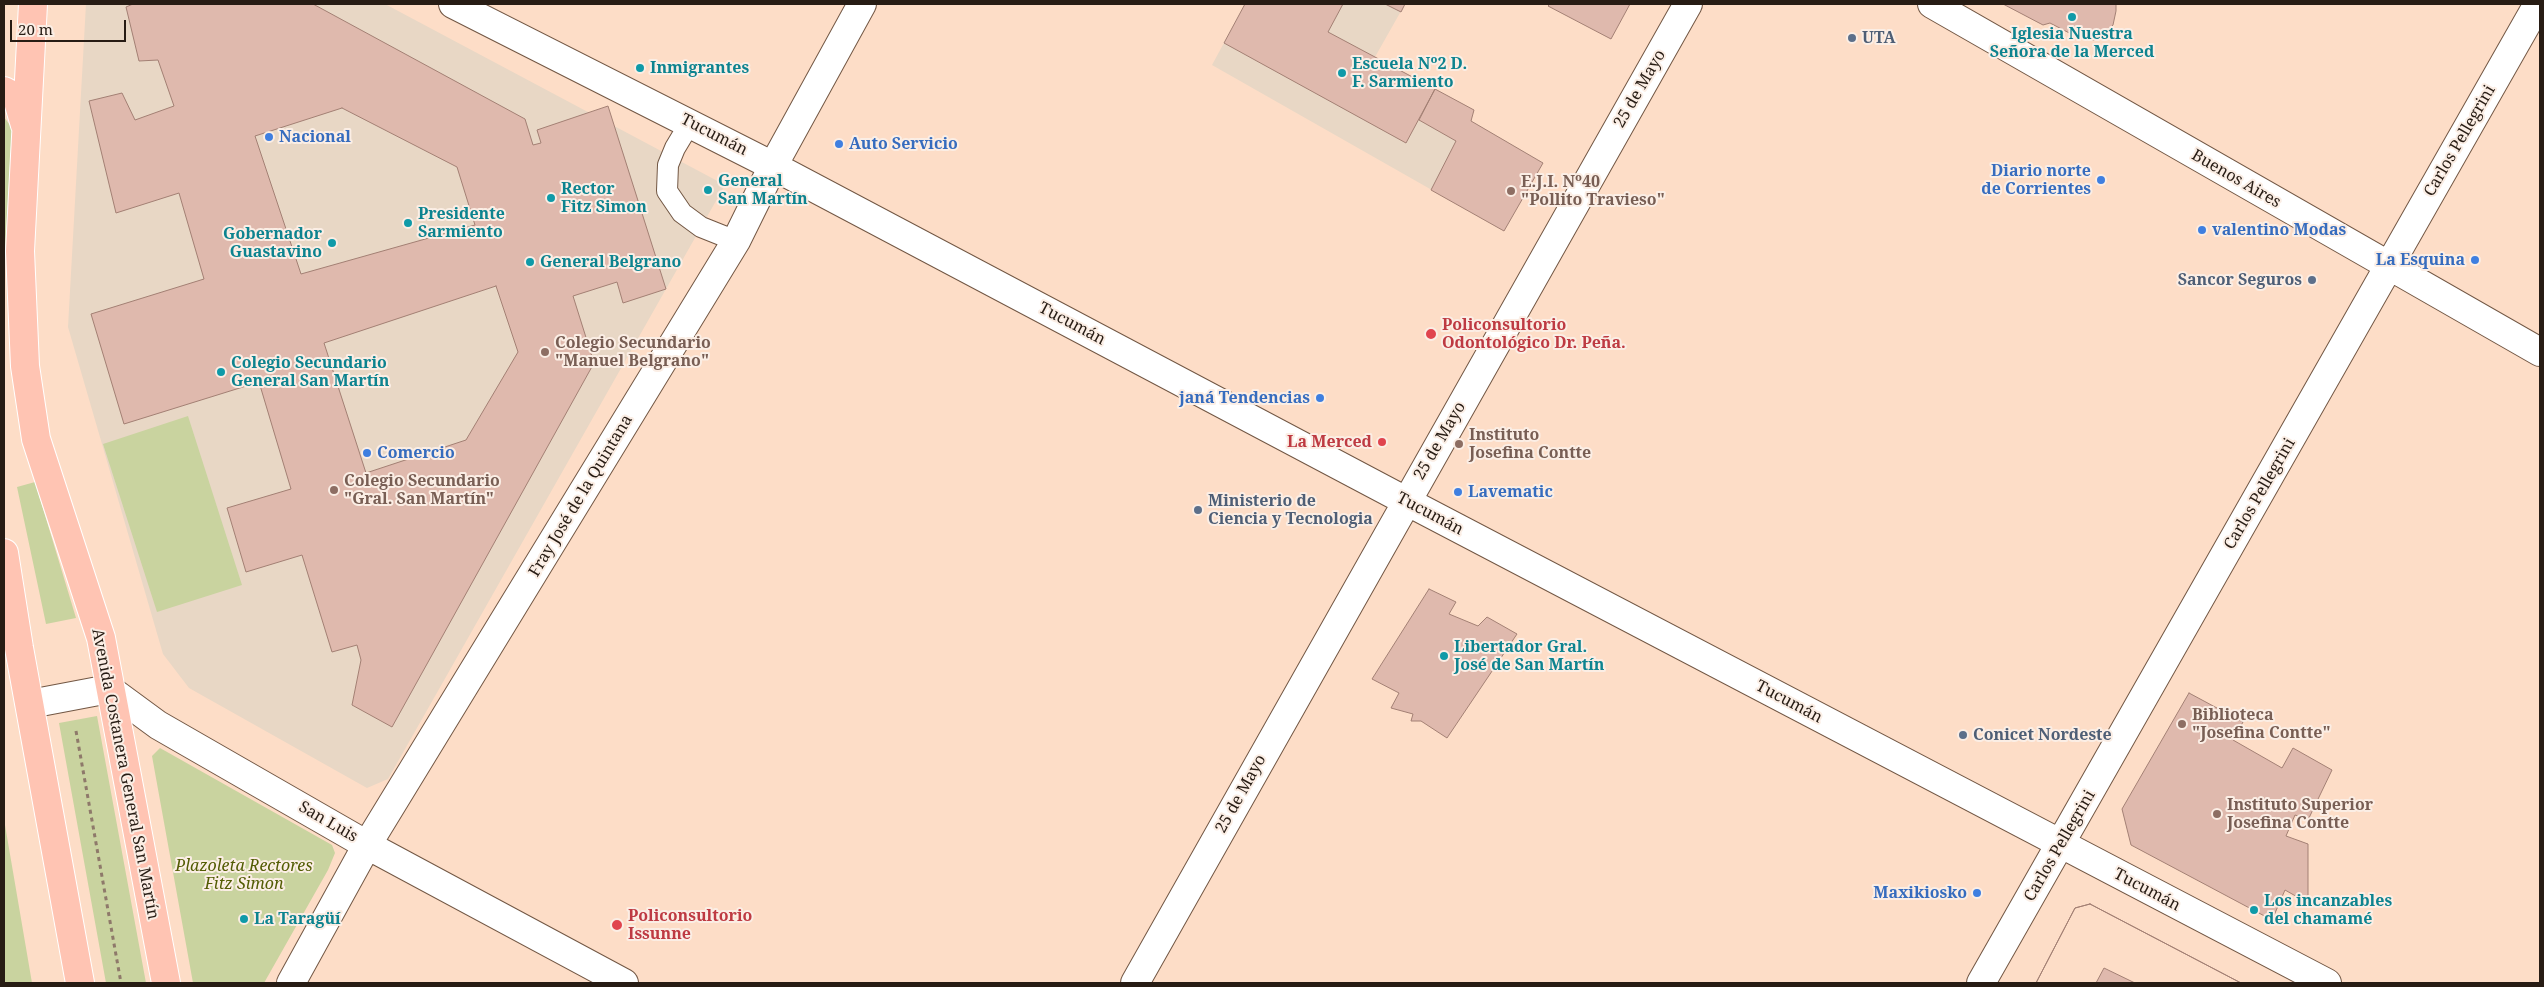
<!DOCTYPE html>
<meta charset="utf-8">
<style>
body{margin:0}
#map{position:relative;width:2544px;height:987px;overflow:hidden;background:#fdddc7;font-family:"Noto Serif",serif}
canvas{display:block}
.frame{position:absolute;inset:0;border:5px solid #271c14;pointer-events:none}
.scale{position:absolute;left:10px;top:20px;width:116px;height:22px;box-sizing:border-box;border:2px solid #271c14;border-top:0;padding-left:6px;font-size:15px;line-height:18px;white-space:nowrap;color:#271c14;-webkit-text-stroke:4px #fbeee5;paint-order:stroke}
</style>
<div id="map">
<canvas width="2544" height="987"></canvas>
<div class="frame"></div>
<div class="scale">20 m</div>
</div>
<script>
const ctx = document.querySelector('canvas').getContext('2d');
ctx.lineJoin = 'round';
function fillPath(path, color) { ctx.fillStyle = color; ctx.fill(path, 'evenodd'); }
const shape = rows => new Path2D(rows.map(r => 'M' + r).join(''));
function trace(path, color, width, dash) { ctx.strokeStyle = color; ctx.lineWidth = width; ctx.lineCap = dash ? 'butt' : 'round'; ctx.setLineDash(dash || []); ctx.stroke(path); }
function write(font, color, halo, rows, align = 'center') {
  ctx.font = font + ' "Noto Serif",serif'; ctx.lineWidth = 4; ctx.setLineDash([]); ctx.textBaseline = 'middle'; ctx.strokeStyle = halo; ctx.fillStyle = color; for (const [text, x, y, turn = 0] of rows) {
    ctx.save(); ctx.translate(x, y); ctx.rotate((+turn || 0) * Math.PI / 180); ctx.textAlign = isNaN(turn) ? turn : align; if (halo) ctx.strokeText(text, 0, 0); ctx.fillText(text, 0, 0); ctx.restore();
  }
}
fillPath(shape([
 [86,4,385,4,725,185,388,779,367,788,189,688,163,654,68,327],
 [1245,4,1405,4,1375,57,1474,110,1471,121,1543,163,1504,231,1212,65]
]), '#e8d7c5');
fillPath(shape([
 [4,117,12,128,4,271],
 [188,416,242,585,157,612,103,444],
 [35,482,76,618,46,624,17,487],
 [97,716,146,983,106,983,59,723],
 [160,748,332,845,335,853,328,870,264,983,193,983,152,756],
 [4,818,5,825,32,983,5,983,4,978]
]), '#c9d39f');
const building = shape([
 [133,4,313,4,525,119,533,145,541,143,537,130,608,106,666,289,623,303,617,282,573,296,594,363,392,727,352,705,361,660,357,645,332,652,302,555,246,572,227,508,291,489,259,382,124,424,91,314,204,279,179,193,116,213,89,101,122,93,135,120,174,106,158,60,139,61,126,7,133,4],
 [342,108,457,167,475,225,301,274,255,136,342,108],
 [496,286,518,352,466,440,366,473,324,343,496,286],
 [1245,4,1343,4,1328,32,1435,89,1406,143,1224,43,1245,4],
 [1385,4,1405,4,1401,12,1385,4],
 [1550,4,1630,4,1611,39,1548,6,1550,4],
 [2003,4,2116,4,2116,11,2113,25,2104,35,2094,40,2079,38,2050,23,2043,25,2003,4],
 [1435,89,1474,110,1471,121,1543,163,1504,231,1431,190,1456,141,1419,120,1435,89],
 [1429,589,1456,602,1449,614,1478,626,1487,617,1517,634,1447,738,1421,721,1411,721,1413,714,1391,708,1399,693,1372,679,1429,589],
 [2189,693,2243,722,2233,740,2282,768,2293,748,2332,770,2308,820,2295,815,2286,836,2308,844,2308,903,2285,890,2272,920,2131,845,2122,809,2189,693],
 [2090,904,2241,983,2135,983,2104,968,2096,983,2036,983,2075,908,2090,904],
 [2090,904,2241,983,2036,983,2075,908,2090,904]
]);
fillPath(building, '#dfb9ad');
trace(building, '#a38074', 1);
const lane = shape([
 [690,123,675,148,668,165,667,191,682,213,701,227,736,241]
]);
const street = shape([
 [453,4,773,166,1406,501,2327,983],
 [1932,4,2540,352],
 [30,704,109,689,158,725,367,845,624,983],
 [291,983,367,845,736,241,773,166,862,4],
 [1135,983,1688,4],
 [1981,983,2538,4]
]);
const primary = shape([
 [33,4,20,251,25,366,36,439,101,638,166,983],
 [4,91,17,98,25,125],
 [4,553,19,648,80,983]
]);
trace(lane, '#725744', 22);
trace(street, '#725744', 30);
trace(primary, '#fff', 30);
trace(shape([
 [76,731,121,983]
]), '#8e796a', 3, [4, 4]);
trace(lane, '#fff', 20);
trace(street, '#fff', 28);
trace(primary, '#ffc4b3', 28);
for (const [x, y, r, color] of [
 [2072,17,5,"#0f9aa8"],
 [1852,38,5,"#5c6f8a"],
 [640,68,5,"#0f9aa8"],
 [1342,73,5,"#0f9aa8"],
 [269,137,5,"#3f7fe0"],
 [839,144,5,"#3f7fe0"],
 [2101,180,5,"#3f7fe0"],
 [708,190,5,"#0f9aa8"],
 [1511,191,5,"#8d6e63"],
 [551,198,5,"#0f9aa8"],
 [408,223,5,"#0f9aa8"],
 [2202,230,5,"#3f7fe0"],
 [332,243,5,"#0f9aa8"],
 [2475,260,5,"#3f7fe0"],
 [530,262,5,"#0f9aa8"],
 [2312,280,5,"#5c6f8a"],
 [1431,334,6,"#e0444e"],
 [545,352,5,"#8d6e63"],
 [221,372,5,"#0f9aa8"],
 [1320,398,5,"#3f7fe0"],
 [1382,442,5,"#e0444e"],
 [1459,444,5,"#8d6e63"],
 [367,453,5,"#3f7fe0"],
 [334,490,5,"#8d6e63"],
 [1458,492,5,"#3f7fe0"],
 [1198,510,5,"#5c6f8a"],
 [1444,656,5,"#0f9aa8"],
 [2182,724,5,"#8d6e63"],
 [1963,735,5,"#5c6f8a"],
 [2217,814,5,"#8d6e63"],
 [1977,893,5,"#3f7fe0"],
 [2254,910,5,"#0f9aa8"],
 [244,919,5,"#0f9aa8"],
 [617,925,6,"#e0444e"]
]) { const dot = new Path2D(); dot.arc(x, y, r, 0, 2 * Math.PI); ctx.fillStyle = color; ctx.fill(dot); trace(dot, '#fbeee5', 2); }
write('bold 16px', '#0d838f', '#fbeee5', [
 ["Iglesia Nuestra",2072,34,"center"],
 ["Señora de la Merced",2072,52,"center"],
 ["Escuela Nº2 D.",1352,64],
 ["F. Sarmiento",1352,82],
 ["Inmigrantes",650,68],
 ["General",718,181],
 ["San Martín",718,199],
 ["Rector",561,189],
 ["Fitz Simon",561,207],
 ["Presidente",418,214],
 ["Sarmiento",418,232],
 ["Gobernador",322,234,"right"],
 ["Guastavino",322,252,"right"],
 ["General Belgrano",540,262],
 ["Colegio Secundario",231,363],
 ["General San Martín",231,381],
 ["Libertador Gral.",1454,647],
 ["José de San Martín",1454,665],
 ["Los incanzables",2264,901],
 ["del chamamé",2264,919],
 ["La Taragüí",254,919]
], 'left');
write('bold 16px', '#4e5e75', '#fbeee5', [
 ["UTA",1862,38],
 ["Sancor Seguros",2302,280,"right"],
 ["Ministerio de",1208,501],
 ["Ciencia y Tecnologia",1208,519],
 ["Conicet Nordeste",1973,735]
], 'left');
write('16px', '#271c14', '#fbeee5', [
 ["25 de Mayo",1640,89,-60],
 ["Tucumán",714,135,27],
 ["Carlos Pellegrini",2460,141,-60],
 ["Buenos Aires",2236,179,30],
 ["Tucumán",1072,324,28],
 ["25 de Mayo",1440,441,-60],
 ["Carlos Pellegrini",2260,494,-60],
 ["Fray José de la Quintana",581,496,-59],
 ["Tucumán",1430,514,28],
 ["Tucumán",1789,702,28],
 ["Avenida Costanera General San Martín",125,774,79],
 ["25 de Mayo",1241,794,-61],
 ["San Luis",328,822,30],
 ["Carlos Pellegrini",2060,846,-60],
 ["Tucumán",2147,890,28]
]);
write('bold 16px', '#366cbe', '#fbeee5', [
 ["Nacional",279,137],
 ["Auto Servicio",849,144],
 ["Diario norte",2091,171,"right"],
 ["de Corrientes",2091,189,"right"],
 ["valentino Modas",2212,230],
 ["La Esquina",2465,260,"right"],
 ["janá Tendencias",1310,398,"right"],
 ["Comercio",377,453],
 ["Lavematic",1468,492],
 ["Maxikiosko",1967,893,"right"]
], 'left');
write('bold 16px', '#785e54', '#fbeee5', [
 ["E.J.I. Nº40",1521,182],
 ["\"Pollito Travieso\"",1521,200],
 ["Colegio Secundario",555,343],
 ["\"Manuel Belgrano\"",555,361],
 ["Instituto",1469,435],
 ["Josefina Contte",1469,453],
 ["Colegio Secundario",344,481],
 ["\"Gral. San Martín\"",344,499],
 ["Biblioteca",2192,715],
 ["\"Josefina Contte\"",2192,733],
 ["Instituto Superior",2227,805],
 ["Josefina Contte",2227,823]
], 'left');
write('bold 16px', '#be3a42', '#fbeee5', [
 ["Policonsultorio",1442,325],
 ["Odontológico Dr. Peña.",1442,343],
 ["La Merced",1372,442,"right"],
 ["Policonsultorio",628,916],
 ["Issunne",628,934]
], 'left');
write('italic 16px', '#535c04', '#fbeee5', [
 ["Plazoleta Rectores",244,866],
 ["Fitz Simon",244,884]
]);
</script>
